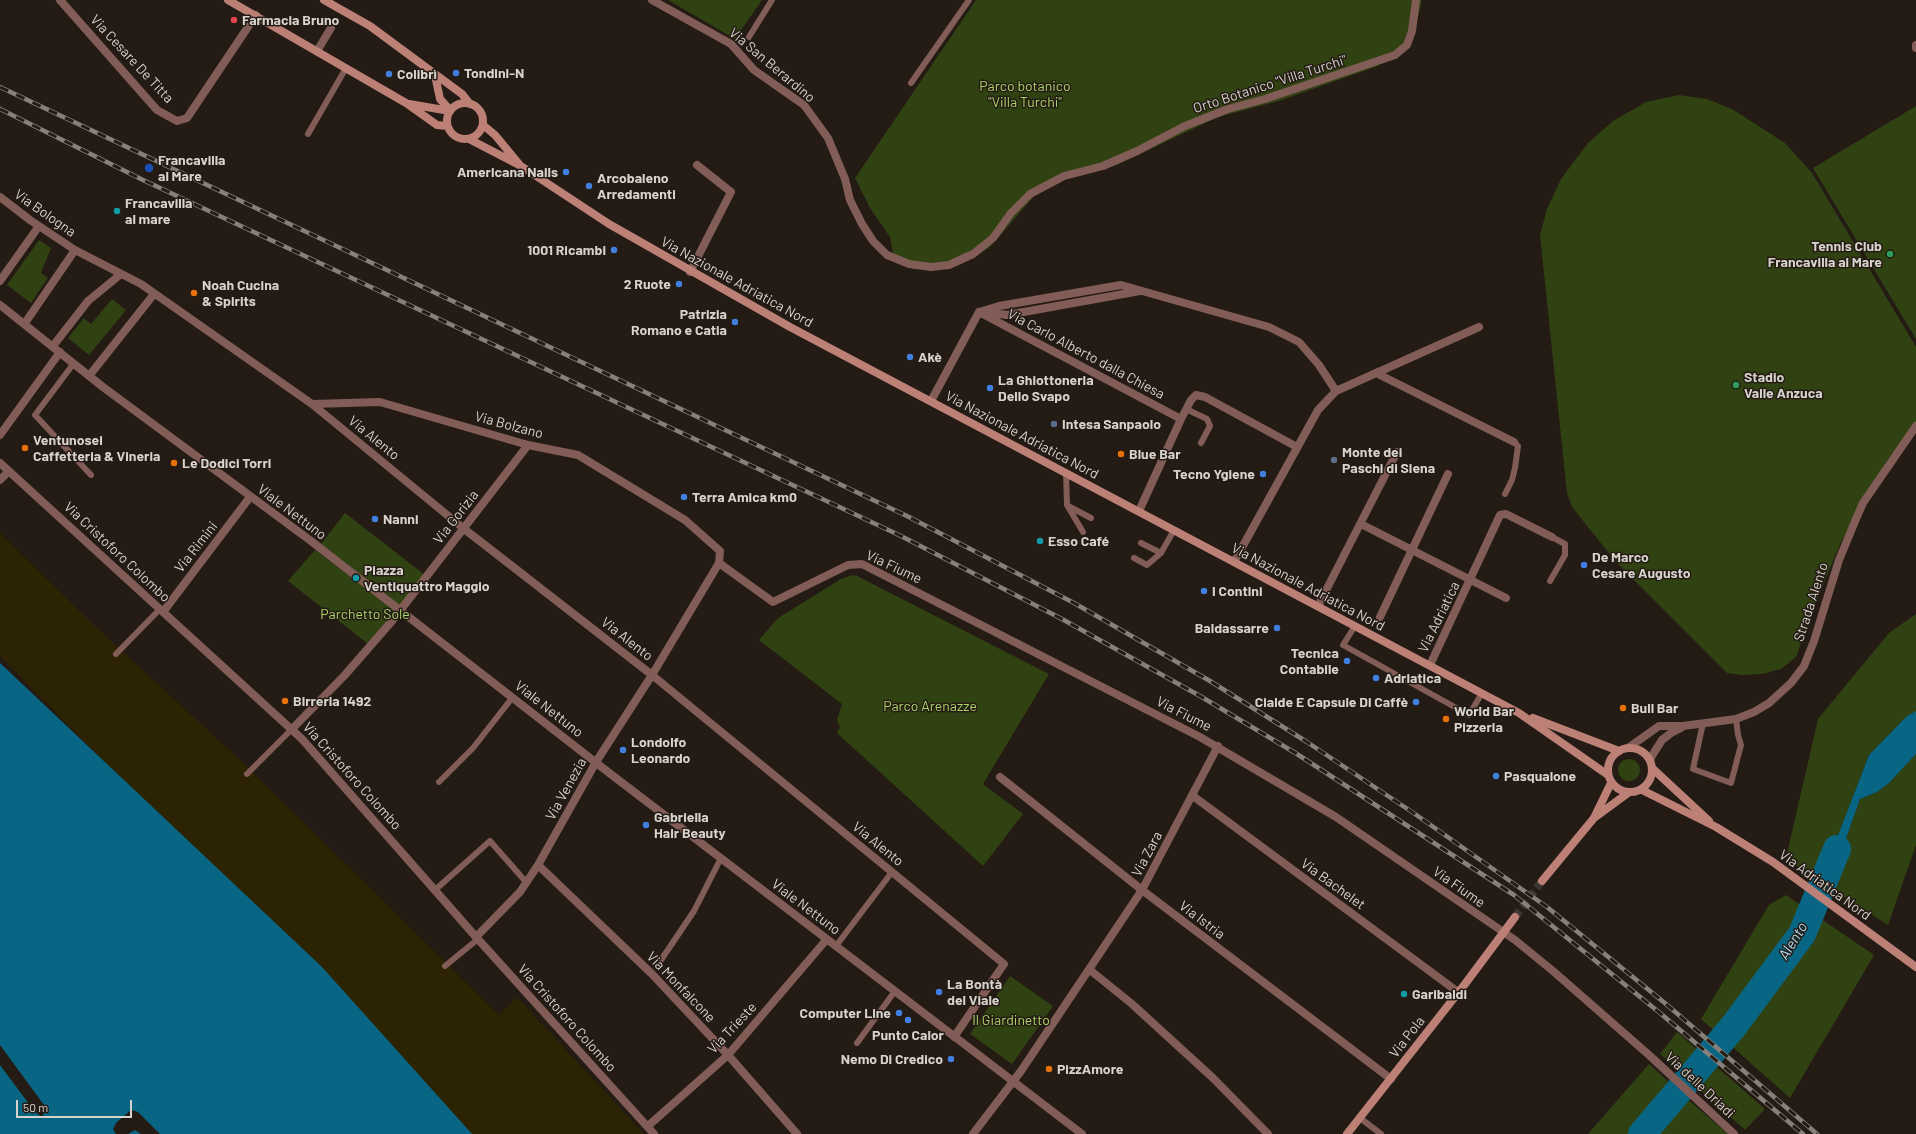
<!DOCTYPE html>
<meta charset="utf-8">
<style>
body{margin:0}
#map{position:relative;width:1916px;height:1134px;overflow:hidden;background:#231b14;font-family:Barlow,sans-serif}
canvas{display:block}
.scale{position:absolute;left:16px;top:1100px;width:116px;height:18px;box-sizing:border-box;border:2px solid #d8d2cd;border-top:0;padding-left:5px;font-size:12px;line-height:14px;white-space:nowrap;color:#d8d2cd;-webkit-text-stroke:3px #231b14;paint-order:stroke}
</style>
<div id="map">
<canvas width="1916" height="1134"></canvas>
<div class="scale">50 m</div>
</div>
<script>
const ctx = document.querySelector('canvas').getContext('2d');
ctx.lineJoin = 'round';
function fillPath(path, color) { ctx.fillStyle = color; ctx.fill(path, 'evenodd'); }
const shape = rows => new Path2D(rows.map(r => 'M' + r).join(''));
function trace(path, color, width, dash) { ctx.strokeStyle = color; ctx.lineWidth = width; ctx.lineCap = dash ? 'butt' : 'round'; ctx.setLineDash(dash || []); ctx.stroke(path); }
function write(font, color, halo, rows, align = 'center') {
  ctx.font = font + ' Barlow,sans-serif'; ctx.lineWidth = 3; ctx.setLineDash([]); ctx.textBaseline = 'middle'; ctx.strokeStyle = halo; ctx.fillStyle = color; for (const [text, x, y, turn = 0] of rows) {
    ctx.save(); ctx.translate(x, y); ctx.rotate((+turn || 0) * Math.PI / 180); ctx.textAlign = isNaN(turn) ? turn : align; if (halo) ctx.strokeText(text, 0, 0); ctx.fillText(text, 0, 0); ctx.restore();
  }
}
fillPath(shape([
 [668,0,762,0,735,39],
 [976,0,1422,0,1416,25,1399,50,1378,66,1279,101,1218,117,1117,165,1064,180,1035,195,991,246,974,258,934,270,913,269,894,258,890,237,870,208,855,178],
 [1679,95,1707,99,1732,109,1785,143,1812,173,1916,347,1916,423,1887,461,1841,542,1813,609,1796,657,1781,669,1762,674,1742,675,1727,673,1616,562,1572,507,1567,493,1540,235,1547,209,1561,179,1588,143,1613,121,1646,102],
 [1916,106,1916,339,1813,168],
 [39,240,51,248,41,273,48,278,31,303,7,285],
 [112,299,126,310,89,355,68,338,84,318,91,324],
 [345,513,425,575,401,606,321,544],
 [315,550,396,611,368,644,288,581],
 [853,575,857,576,1049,674,983,784,1023,814,983,866,837,733,840,727,837,720,842,704,759,640,778,618,841,579],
 [1916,614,1916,711,1907,716,1869,755,1820,882,1786,858,1818,719,1889,633],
 [1916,754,1916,845,1888,925,1829,887,1860,799,1877,792,1889,783],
 '1618 770a11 11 0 1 1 22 0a11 11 0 1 1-22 0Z',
 [1786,895,1874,955,1790,1098,1701,1019,1769,905],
 [1010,976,1053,1006,1012,1064,970,1034],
 [1677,1032,1765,1109,1745,1130,1660,1054],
 [1649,1064,1673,1086,1635,1134,1588,1134],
 [1684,1096,1728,1134,1651,1134]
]), '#314212');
fillPath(shape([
 [0,533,99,630,237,757,499,1015,517,997,644,1134,472,1134,0,656]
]), '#2c2303');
fillPath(shape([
 [0,663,322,967,472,1134,0,1134],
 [1916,711,1916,754,1889,783,1877,792,1860,799,1829,887,1820,882,1869,755,1907,716],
 [1701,1054,1715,1066,1702,1075,1693,1084,1683,1075],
 [1673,1086,1684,1096,1651,1134,1635,1134]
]), '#086684');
fillPath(shape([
 [0,1045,44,1105,43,1118,35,1112,0,1065],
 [131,1110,138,1112,160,1134,141,1134,135,1130,128,1134,116,1134,113,1129,116,1123]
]), '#231b14');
trace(shape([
 [1642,1134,1733,1027,1802,934,1837,849]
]), '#086684', 28);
trace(shape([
 [1515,917,1542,881]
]), '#3e3630', 8, [8, 4]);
trace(shape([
 [749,37,772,0],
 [911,83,969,0],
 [308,134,346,68],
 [74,363,35,415,91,475],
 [1186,409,1207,419,1210,426,1201,443],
 [1066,473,1067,505,1083,532],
 [1505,494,1512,480,1515,468,1518,446,1514,442],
 [1068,506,1091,518],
 [1141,543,1161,553],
 [1134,558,1147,565,1161,553,1174,530],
 [1550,581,1565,555,1565,544,1552,537],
 [1355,626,1343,645,1469,715,1482,693],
 [116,654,160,609],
 [1703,723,1693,769,1731,783,1741,745,1738,735,1736,719],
 [247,774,292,729],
 [439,782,473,748,512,698],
 [435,890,490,841,526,882],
 [836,946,892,872],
 [659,963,694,911,721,858],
 [445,966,478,939],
 [857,1043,895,991],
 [1360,1118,1381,1134]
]), '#825c56', 6);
trace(shape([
 [60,0,157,110,177,121,187,118,256,15],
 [652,0,731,44,754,70,804,105,828,138,845,179,850,200,862,224,873,241,887,255,909,264,931,267,949,265,973,254,993,238,1011,213,1030,194,1064,176,1103,166,1137,151,1185,126,1228,109,1265,99,1395,55,1407,45,1412,31,1416,0],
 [1916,45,1916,48],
 [317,51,331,28],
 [0,197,30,220,75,250,141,284,312,404,463,528,652,675,1004,964,954,1037],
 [690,272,731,192,697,165],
 [0,281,39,226],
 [0,305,103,387,311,541,608,772,1082,1134],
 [979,312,999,306,1121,285,1269,327,1299,342,1319,365,1336,391],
 [984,312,1007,315,1140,291],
 [25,323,75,250],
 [53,346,88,301,121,274],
 [1376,373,1514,442],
 [89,376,154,294],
 [931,401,979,312,1181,419,1139,511],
 [312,404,380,402,528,445,578,455,685,520,720,551,719,563,773,602,848,565,862,564,1200,737,1336,817,1515,940,1553,971,1649,1055,1734,1134],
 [1181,419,1191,400,1196,395,1205,397,1297,447],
 [0,435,60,352],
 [0,463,302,739,476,937,654,1134],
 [0,480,9,471],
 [1361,524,1506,598],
 [1234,562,1318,410,1336,391,1479,327],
 [1318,606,1397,452],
 [163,612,250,497],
 [1380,617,1448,474],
 [1430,665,1500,515,1506,514,1552,537],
 [292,729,344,676,392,621,528,445],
 [1628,748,1659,726,1683,726,1736,719,1754,712,1769,703,1791,683,1804,666,1814,641,1839,560,1856,519,1863,503,1916,426],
 [1650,759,1662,740,1671,733,1681,728],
 [1000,777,1142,890,1391,1079],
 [1193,796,1458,992],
 [538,865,652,974,728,1055,797,1134],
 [476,937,520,892,538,865,596,762,652,675,719,563],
 [1090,970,1132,1004,1213,1078,1268,1134],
 [648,1126,728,1055,827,939],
 [973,1134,1021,1071,1142,890,1218,746]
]), '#825c56', 8);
trace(shape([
 [228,0,406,103,437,125,447,126],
 [324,0,370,26,462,94,470,104],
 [435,75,440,99,450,110],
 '447 121a18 18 0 1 1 36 0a18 18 0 1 1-36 0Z',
 [409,104,450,111],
 [483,125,495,135,519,164],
 [469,139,521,166,609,224,790,327,1519,713,1608,775],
 [1533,718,1619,751],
 '1608 770a22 22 0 1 1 44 0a22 22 0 1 1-44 0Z',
 [1653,769,1709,821],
 [1642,790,1716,827,1773,862,1916,967],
 [1594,818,1611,783],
 [1542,881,1594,818,1628,793],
 [1347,1134,1465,984,1515,917]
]), '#bc8077', 8);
const rail = shape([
 [0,87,907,516,1074,603,1210,681,1307,742,1415,814,1547,907,1666,1004,1817,1134],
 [0,109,143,180,899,535,1062,619,1200,696,1297,754,1514,895,1660,1013,1803,1134]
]);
trace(rail, '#87807a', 4.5);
trace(rail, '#231b14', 3, [9]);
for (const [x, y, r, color] of [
 [234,20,4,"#e0444e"],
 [456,73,4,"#3f7fe0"],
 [389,74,4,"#3f7fe0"],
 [149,168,5,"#1a4fb4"],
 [566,172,4,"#3f7fe0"],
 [589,186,4,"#3f7fe0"],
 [117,211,4,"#0f9aa8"],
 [614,250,4,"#3f7fe0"],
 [1890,254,4,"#2e9e5b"],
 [679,284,4,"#3f7fe0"],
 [194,293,4,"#e8710a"],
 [735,322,4,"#3f7fe0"],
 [910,357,4,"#3f7fe0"],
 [1736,385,4,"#2e9e5b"],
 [990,388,4,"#3f7fe0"],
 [1054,424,4,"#5c6f8a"],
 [25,448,4,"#e8710a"],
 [1121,454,4,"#e8710a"],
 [1334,460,4,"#5c6f8a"],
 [174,463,4,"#e8710a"],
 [1263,474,4,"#3f7fe0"],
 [684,497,4,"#3f7fe0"],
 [375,519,4,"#3f7fe0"],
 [1040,541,4,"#0f9aa8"],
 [1584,565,4,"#3f7fe0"],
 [356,578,4,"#0f9aa8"],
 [1204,591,4,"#3f7fe0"],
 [1277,628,4,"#3f7fe0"],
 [1347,661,4,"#3f7fe0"],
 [1376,678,4,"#3f7fe0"],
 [285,701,4,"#e8710a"],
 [1416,702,4,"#3f7fe0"],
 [1623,708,4,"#e8710a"],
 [1446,719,4,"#e8710a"],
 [623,750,4,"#3f7fe0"],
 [1496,776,4,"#3f7fe0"],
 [646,825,4,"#3f7fe0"],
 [939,992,4,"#3f7fe0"],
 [1404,994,4,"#0f9aa8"],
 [899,1013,4,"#3f7fe0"],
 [908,1020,4,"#3f7fe0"],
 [951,1059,4,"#3f7fe0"],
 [1049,1069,4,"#e8710a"]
]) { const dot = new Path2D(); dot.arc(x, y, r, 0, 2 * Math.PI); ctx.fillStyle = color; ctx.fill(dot); trace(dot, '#231b14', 1.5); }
write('bold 14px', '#d8d2cd', '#231b14', [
 ["Farmacia Bruno",242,20],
 ["Tondini-N",464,73],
 ["Colibrì",397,74],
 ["Francavilla",158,160],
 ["al Mare",158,176],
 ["Americana Nails",558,172,"right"],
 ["Arcobaleno",597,178],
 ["Arredamenti",597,194],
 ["Francavilla",125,203],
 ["al mare",125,219],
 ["Tennis Club",1882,246,"right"],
 ["Francavilla al Mare",1882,262,"right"],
 ["1001 Ricambi",606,250,"right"],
 ["2 Ruote",671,284,"right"],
 ["Noah Cucina",202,285],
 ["& Spirits",202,301],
 ["Patrizia",727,314,"right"],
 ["Romano e Catia",727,330,"right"],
 ["Akè",918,357],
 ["Stadio",1744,377],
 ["Valle Anzuca",1744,393],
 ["La Ghiottoneria",998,380],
 ["Dello Svapo",998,396],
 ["Intesa Sanpaolo",1062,424],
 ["Ventunosei",33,440],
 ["Caffetteria & Vineria",33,456],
 ["Monte dei",1342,452],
 ["Paschi di Siena",1342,468],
 ["Blue Bar",1129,454],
 ["Le Dodici Torri",182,463],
 ["Tecno Ygiene",1255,474,"right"],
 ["Terra Amica km0",692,497],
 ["Nanni",383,519],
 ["Esso Café",1048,541],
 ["De Marco",1592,557],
 ["Cesare Augusto",1592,573],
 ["Piazza",364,570],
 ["Ventiquattro Maggio",364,586],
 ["I Contini",1212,591],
 ["Baldassarre",1269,628,"right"],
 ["Tecnica",1339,653,"right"],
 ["Contabile",1339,669,"right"],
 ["Adriatica",1384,678],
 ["Birreria 1492",293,701],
 ["Cialde E Capsule Di Caffè",1408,702,"right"],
 ["Bull Bar",1631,708],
 ["World Bar",1454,711],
 ["Pizzeria",1454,727],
 ["Londolfo",631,742],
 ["Leonardo",631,758],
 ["Pasqualone",1504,776],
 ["Gabriella",654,817],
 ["Hair Beauty",654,833],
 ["La Bontà",947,984],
 ["del Viale",947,1000],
 ["Garibaldi",1412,994],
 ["Computer Line",891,1013,"right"],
 ["Punto Calor",908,1035,"center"],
 ["Nemo Di Credico",943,1059,"right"],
 ["PizzAmore",1057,1069]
], 'left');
write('14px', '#d8d2cd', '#231b14', [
 ["Via Cesare De Titta",132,59,47],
 ["Via San Berardino",772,65,40],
 ["Orto Botanico \"Villa Turchi\"",1270,84,-18],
 ["Via Bologna",45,213,35],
 ["Via Nazionale Adriatica Nord",737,282,29],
 ["Via Carlo Alberto dalla Chiesa",1086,354,28],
 ["Via Bolzano",509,425,15],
 ["Via Nazionale Adriatica Nord",1022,435,28],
 ["Via Alento",374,438,39],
 ["Viale Nettuno",292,512,37],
 ["Via Gorizia",456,517,-52],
 ["Via Rimini",196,547,-52],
 ["Via Cristoforo Colombo",117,552,43],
 ["Via Fiume",894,567,25],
 ["Via Nazionale Adriatica Nord",1308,587,28],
 ["Strada Alento",1811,602,-72],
 ["Via Adriatica",1439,617,-64],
 ["Via Alento",627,639,38],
 ["Viale Nettuno",549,709,38],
 ["Via Fiume",1184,714,27],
 ["Via Cristoforo Colombo",352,776,48],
 ["Via Venezia",566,789,-61],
 ["Via Alento",878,844,39],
 ["Via Zara",1147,854,-62],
 ["Via Bachelet",1333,884,36],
 ["Via Adriatica Nord",1825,885,36],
 ["Via Fiume",1459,887,35],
 ["Viale Nettuno",806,907,37],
 ["Via Istria",1202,920,37],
 ["Via Monfalcone",681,987,46],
 ["Via Cristoforo Colombo",567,1018,48],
 ["Via Trieste",732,1028,-47],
 ["Via Pola",1407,1037,-52],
 ["Via delle Driadi",1700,1085,43]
]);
write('14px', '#acd468', '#231b14', [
 ["Parco botanico",1025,86],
 ["\"Villa Turchi\"",1025,102],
 ["Parchetto Sole",365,614],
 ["Parco Arenazze",930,706],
 ["Il Giardinetto",1011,1020]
]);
write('italic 15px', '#aedcf2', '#231b14', [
 ["Alento",1793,941,-58]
]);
</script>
